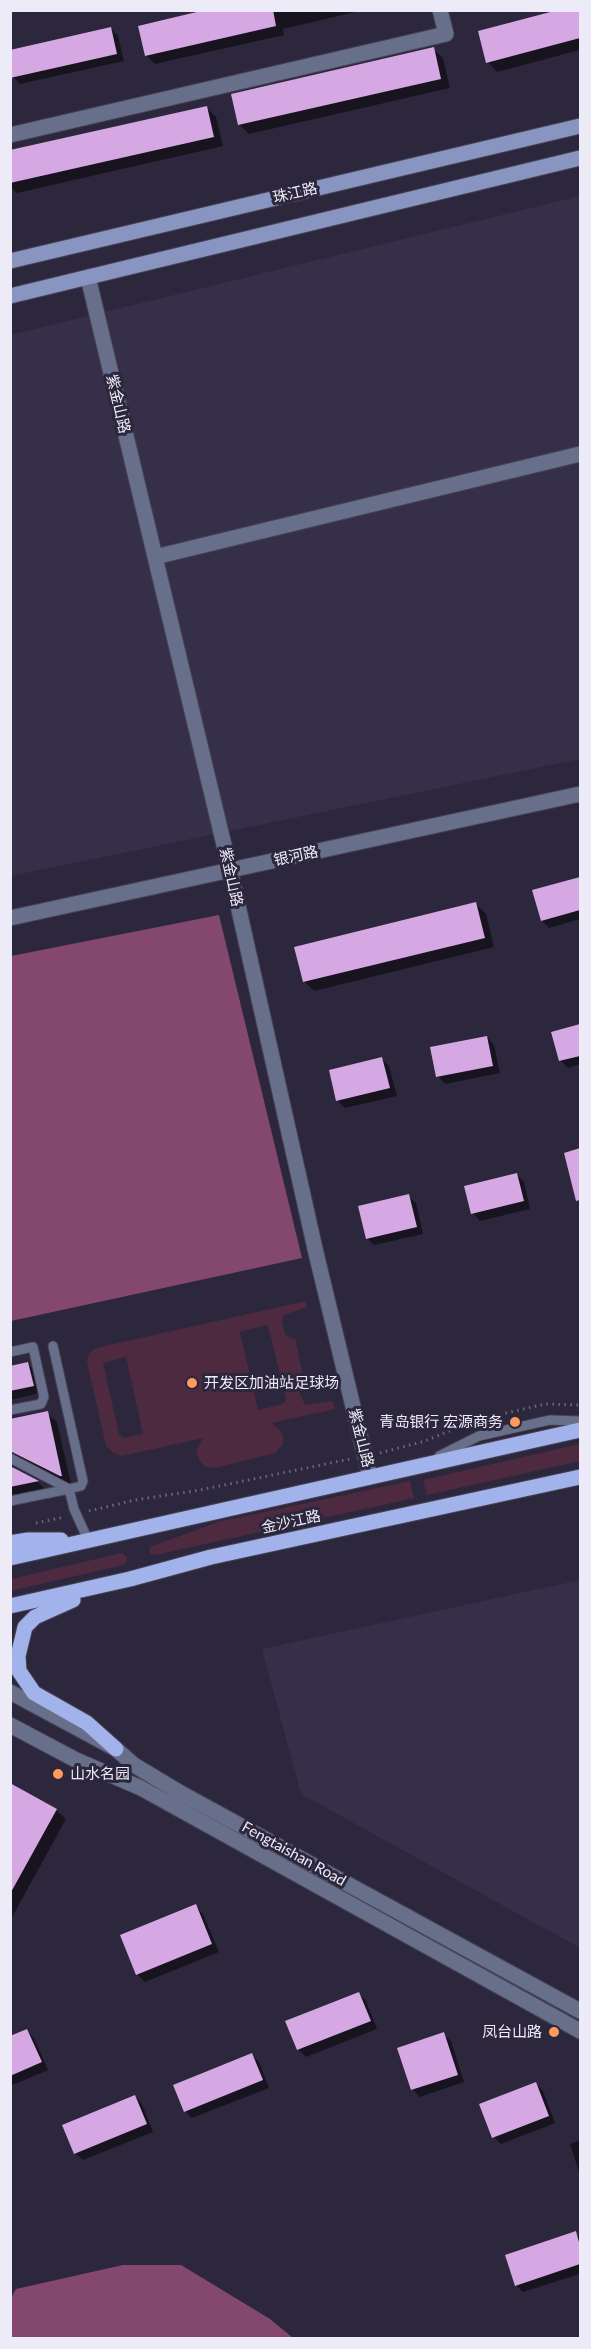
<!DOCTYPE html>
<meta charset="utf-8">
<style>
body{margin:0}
#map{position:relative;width:591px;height:2349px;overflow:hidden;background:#2c273c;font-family:Lato,sans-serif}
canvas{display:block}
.frame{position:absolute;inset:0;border:12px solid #eeebf9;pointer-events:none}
</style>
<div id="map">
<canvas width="591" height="2349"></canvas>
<div class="frame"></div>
</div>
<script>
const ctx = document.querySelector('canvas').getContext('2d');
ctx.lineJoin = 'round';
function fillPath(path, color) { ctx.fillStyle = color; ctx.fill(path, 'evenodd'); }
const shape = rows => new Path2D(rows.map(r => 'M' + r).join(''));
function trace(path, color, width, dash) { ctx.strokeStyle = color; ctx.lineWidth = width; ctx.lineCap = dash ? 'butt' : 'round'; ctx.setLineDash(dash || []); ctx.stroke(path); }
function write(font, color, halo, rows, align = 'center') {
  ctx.font = font + ' Lato,"Noto Sans SC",sans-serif'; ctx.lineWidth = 6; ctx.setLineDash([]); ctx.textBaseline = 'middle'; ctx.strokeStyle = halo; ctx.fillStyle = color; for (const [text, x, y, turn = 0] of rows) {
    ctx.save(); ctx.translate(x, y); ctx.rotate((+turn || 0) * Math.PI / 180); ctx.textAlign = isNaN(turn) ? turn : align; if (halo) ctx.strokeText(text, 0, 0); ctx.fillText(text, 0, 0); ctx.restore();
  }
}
fillPath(shape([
 [580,196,580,759,11,876,10,335],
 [580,1580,580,1948,301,1794,262,1649]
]), '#362f4a');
fillPath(shape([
 [306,1301,307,1307,284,1315,282,1321,285,1334,290,1338,295,1339,304,1380,298,1386,300,1394,305,1405,332,1401,335,1409,271,1423,281,1431,283,1439,283,1444,275,1453,215,1468,206,1467,199,1460,196,1450,203,1438,122,1456,115,1454,106,1446,87,1362,89,1354,96,1348],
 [266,1325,269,1329,286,1400,283,1404,258,1410,240,1332],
 [126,1357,143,1434,123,1438,119,1434,103,1363],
 [580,1444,580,1461,427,1495,423,1480],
 [410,1481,414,1498,155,1555,151,1554,149,1551,150,1547,218,1522],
 [122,1553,127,1557,127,1561,123,1565,11,1591,11,1579]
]), '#4e2a41');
fillPath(shape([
 [219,915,302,1258,11,1321,11,956],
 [123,2265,181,2265,270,2319,293,2338,11,2338,11,2298,16,2289]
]), '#84486f');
fillPath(shape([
 [213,10,364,10,283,29,284,35,155,64,146,55],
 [564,10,580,10,580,50,497,72,488,62],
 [111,29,118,36,124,61,20,84,13,77],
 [433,49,443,58,450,88,249,134,239,124],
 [206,107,216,117,223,146,17,193,10,187,10,152],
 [580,878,580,919,549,928,542,921,534,891],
 [476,904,486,914,494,947,314,991,304,981],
 [580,1026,580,1064,568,1068,560,1060,553,1033],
 [487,1037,494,1045,500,1073,445,1084,438,1076],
 [382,1059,389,1066,397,1096,345,1108,338,1101,330,1071],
 [580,1150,580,1199,575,1194,566,1154],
 [517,1175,524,1182,530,1209,480,1221,473,1213],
 [408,1196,416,1203,423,1234,374,1245,367,1238],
 [27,1363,35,1371,40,1393,10,1400,10,1367],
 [47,1413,57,1422,71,1484,20,1460,13,1465,13,1468,38,1482,47,1491,10,1499,10,1421],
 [10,1788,56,1810,66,1819,10,1921],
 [196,1906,203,1914,219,1952,145,1982,137,1974],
 [359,1994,366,2001,377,2029,306,2057,298,2049],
 [27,2031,34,2038,48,2070,10,2086,10,2038],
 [443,2034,451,2041,464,2082,420,2097,412,2089],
 [252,2055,259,2062,269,2088,192,2118,185,2111],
 [536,2084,543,2091,555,2123,501,2144,494,2137],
 [135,2096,142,2104,153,2132,83,2160,75,2153],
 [580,2140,580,2175,570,2144],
 [575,2233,580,2238,580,2274,523,2292,516,2285]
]), '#0007');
fillPath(shape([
 [205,10,273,10,276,26,145,56,138,26],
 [558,10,580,10,580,38,486,63,478,31],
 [111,27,117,54,10,78,10,50],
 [434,47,441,79,238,125,231,94],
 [207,106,214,137,10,183,10,150],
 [580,877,580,910,541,921,532,890],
 [476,902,485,938,303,982,294,947],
 [580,1024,580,1056,559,1061,551,1032],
 [487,1036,493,1066,436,1077,430,1047],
 [382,1057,390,1088,336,1101,329,1070],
 [580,1148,580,1200,576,1201,564,1153],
 [517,1173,524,1201,471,1214,464,1186],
 [409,1194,417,1227,366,1239,358,1206],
 [28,1362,34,1386,10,1391,10,1366],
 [48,1411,62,1476,60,1476,10,1451,10,1419],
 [10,1466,39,1481,10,1487],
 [10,1783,57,1809,10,1894],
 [196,1904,212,1944,136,1975,120,1935],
 [359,1992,371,2021,297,2050,285,2021],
 [27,2029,42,2062,10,2076,10,2036],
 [444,2032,458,2075,411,2090,397,2048],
 [252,2053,263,2080,184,2112,173,2085],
 [536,2082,549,2116,492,2138,479,2104],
 [135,2095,147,2124,74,2154,62,2125],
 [576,2231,580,2246,580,2264,515,2286,505,2255]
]), '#d5a7e3');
const service = shape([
 [10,1352,33,1347,44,1397,41,1404,10,1410],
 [439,1456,479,1436,550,1420,580,1421],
 [10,1458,69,1489,81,1486,83,1481,53,1346],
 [10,1501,69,1489,74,1509,88,1540]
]);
const minor = shape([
 [10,135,446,34,440,10],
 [88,277,230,870,316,1253,370,1477],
 [155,557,580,454]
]);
const tertiary = shape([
 [10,918,580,794],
 [10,1692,116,1749,134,1765,179,1792,580,2011],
 [10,1725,76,1760,141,1788,580,2031]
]);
const secondary = shape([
 [10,261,580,126],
 [10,296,580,158]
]);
const primary = shape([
 [10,1543,28,1540,61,1540],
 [10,1558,580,1430],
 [73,1600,35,1617,25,1627,18,1656,19,1671,34,1693,87,1723,116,1749],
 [10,1606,130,1579,211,1557,580,1477]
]);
trace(service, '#474256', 11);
trace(minor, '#474256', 17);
trace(tertiary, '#474256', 17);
trace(secondary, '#474256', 17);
trace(primary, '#474256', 17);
trace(shape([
 [380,1453,425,1441,476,1420,545,1404,580,1405],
 [89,1511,135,1500,200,1490,350,1459],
 [36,1523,65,1517]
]), '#6c687b', 3, [1.5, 4.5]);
trace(service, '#676f8a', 9);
trace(minor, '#676f8a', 15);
trace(tertiary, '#676f8a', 15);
trace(secondary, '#8895c0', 15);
trace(primary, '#a2b2ea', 15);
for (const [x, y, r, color] of [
 [192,1383,6,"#ff9b5a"],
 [515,1422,6,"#ff9b5a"],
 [58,1774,6,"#ff9b5a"],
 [554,2032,6,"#ff9b5a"]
]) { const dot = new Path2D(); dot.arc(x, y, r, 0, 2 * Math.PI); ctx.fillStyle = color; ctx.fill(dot); trace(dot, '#2c273c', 2); }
write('15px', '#eeebf9', '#2c273c', [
 ["珠江路",295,193,-13],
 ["紫金山路",118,404,77],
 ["银河路",296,856,-12],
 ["紫金山路",231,877,78],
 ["紫金山路",361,1438,76],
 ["金沙江路",291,1522,-12],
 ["Fengtaishan Road",294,1854,29]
]);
write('15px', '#eeebf9', '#2c273c', [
 ["开发区加油站足球场",204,1383],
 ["青岛银行 宏源商务",503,1422,"right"],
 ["山水名园",70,1774],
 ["凤台山路",542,2032,"right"]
], 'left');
</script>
